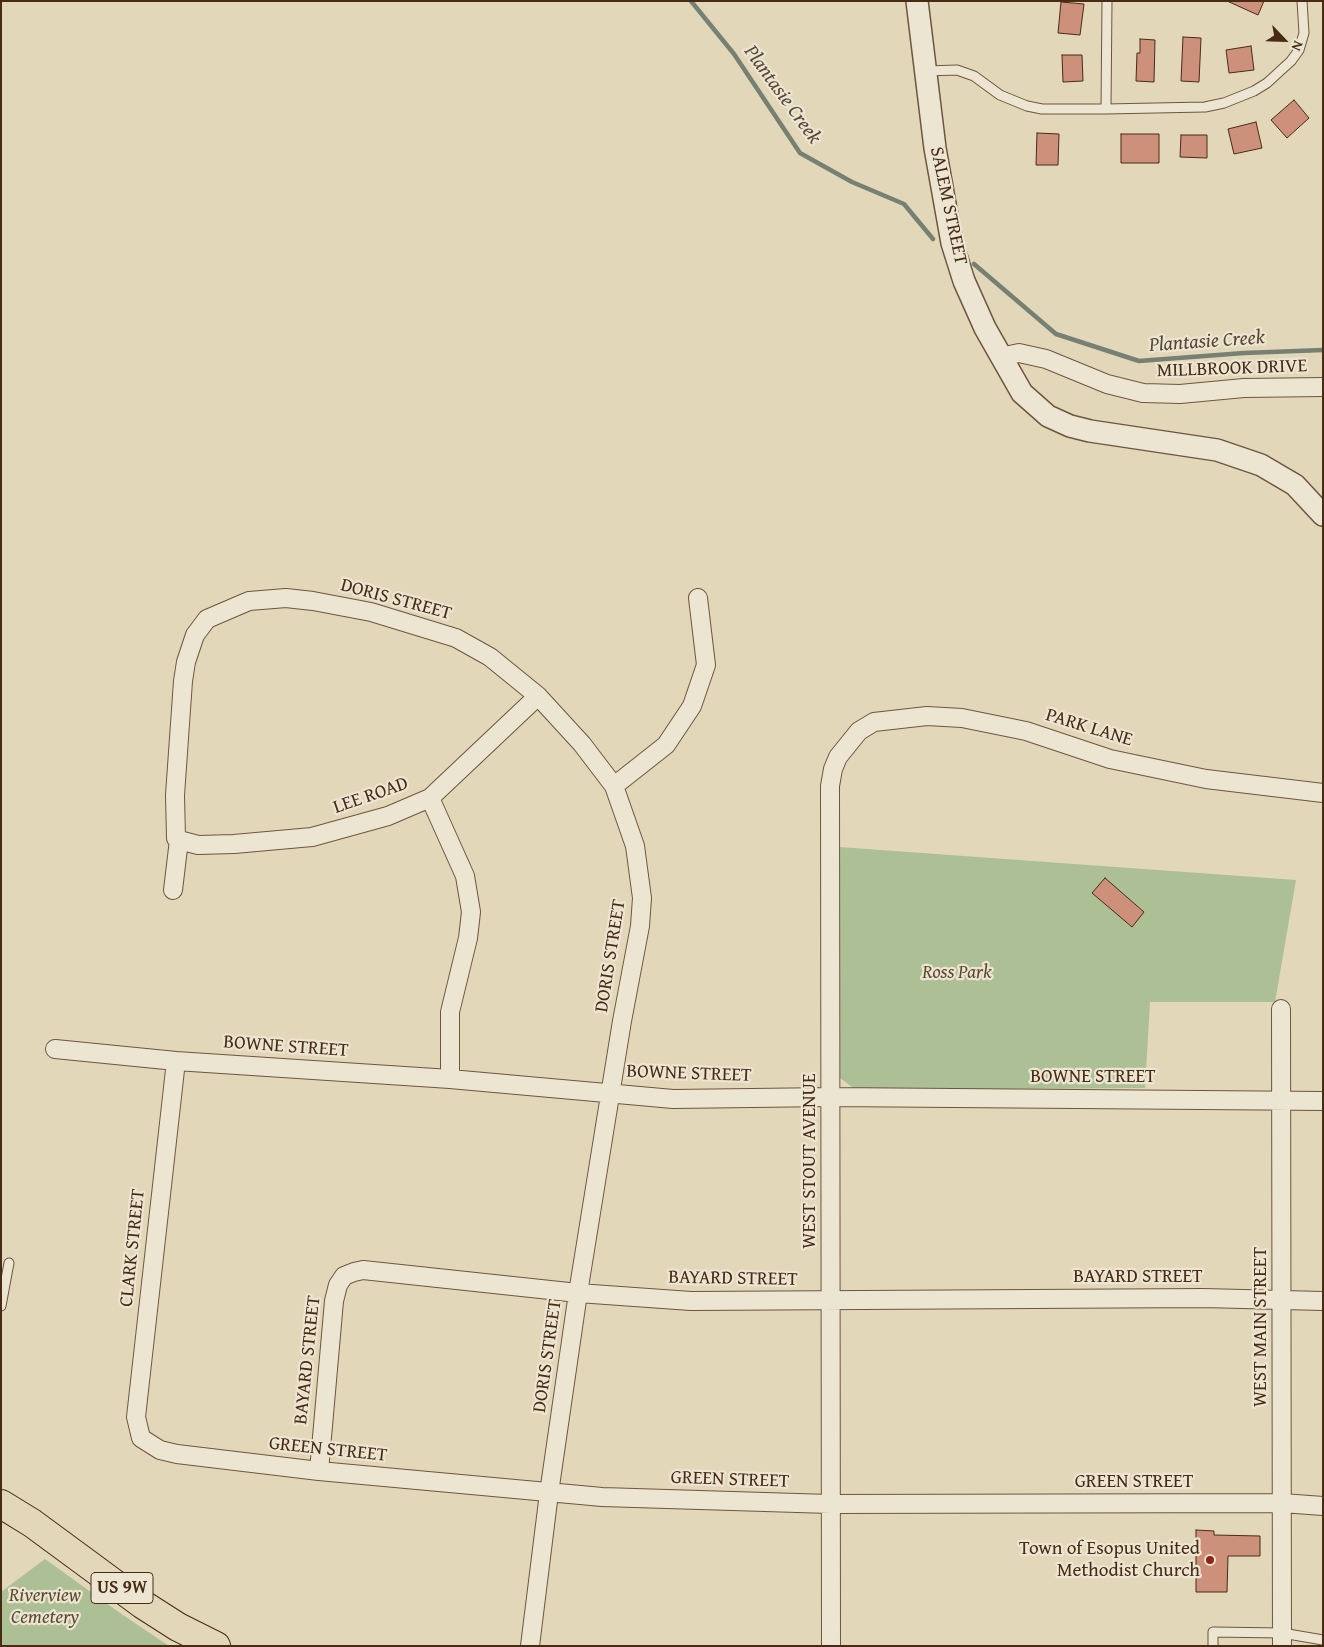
<!DOCTYPE html>
<style>
body{margin:0}
#map{position:relative;width:1324px;height:1647px;overflow:hidden;background:#e2d7b9;font-family:"Gentium Book Plus",serif}
canvas{display:block}
.frame{position:absolute;inset:0;border:2px solid #472b15;pointer-events:none}
.north{position:absolute;left:1259px;top:15px;width:50px;height:50px;-webkit-text-stroke:4px #ece5d2;paint-order:stroke;rotate:114deg;font-size:14px;font-weight:700;line-height:20px;text-align:center;color:#472b15}
.north::after{content:'';display:block;margin:auto;width:18px;height:22px;background:#472b15;clip-path:polygon(50% 0,100% 100%,50% 72%,0 100%)}
</style>
<div id="map">
<canvas width="1324" height="1647"></canvas>
<div class="frame"></div>
<div class="north">N</div>
</div>
<script>
const ctx = document.querySelector('canvas').getContext('2d');
ctx.lineJoin = 'round';
function fillPath(path, color) { ctx.fillStyle = color; ctx.fill(path, 'evenodd'); }
const shape = rows => new Path2D(rows.map(r => 'M' + r).join(''));
function trace(path, color, width, dash) { ctx.strokeStyle = color; ctx.lineWidth = width; ctx.lineCap = dash ? 'butt' : 'round'; ctx.setLineDash(dash || []); ctx.stroke(path); }
function write(font, color, halo, rows, align = 'center') {
  ctx.font = font + ' "Gentium Book Plus",serif'; ctx.lineWidth = 4.5; ctx.setLineDash([]); ctx.textBaseline = 'middle'; ctx.strokeStyle = halo; ctx.fillStyle = color; for (const [text, x, y, turn = 0] of rows) {
    ctx.save(); ctx.translate(x, y); ctx.rotate((+turn || 0) * Math.PI / 180); ctx.textAlign = isNaN(turn) ? turn : align; if (halo) ctx.strokeText(text, 0, 0); ctx.fillText(text, 0, 0); ctx.restore();
  }
}
fillPath(shape([
 [839,847,1296,880,1275,1002,1150,1002,1145,1088,856,1090,840,1078],
 [45,1559,120,1613,169,1646,1,1646,1,1592]
]), '#adbf95');
trace(shape([
 [691,1,734,54,800,153,852,182,904,204,933,239],
 [974,264,1056,334,1139,361,1244,353,1323,350]
]), '#768073', 4.5);
const building = shape([
 [1227,1,1264,1,1258,15,1227,1],
 [1061,2,1084,4,1080,35,1058,33,1061,2],
 [1183,37,1201,38,1199,82,1181,81,1183,37],
 [1140,39,1155,40,1154,82,1136,81,1137,53,1140,53,1140,39],
 [1251,46,1254,70,1229,73,1226,50,1251,46],
 [1062,55,1082,55,1083,81,1063,82,1062,55],
 [1294,100,1309,118,1287,138,1271,120,1294,100],
 [1256,122,1262,148,1234,154,1228,129,1256,122],
 [1037,133,1059,134,1058,165,1036,165,1037,133],
 [1121,134,1159,134,1159,163,1121,163,1121,134],
 [1181,135,1207,135,1207,158,1180,157,1181,135],
 [1105,878,1144,912,1132,927,1092,893,1105,878],
 [1196,1530,1214,1531,1214,1535,1260,1536,1260,1556,1228,1556,1227,1592,1196,1592,1196,1530]
]);
fillPath(building, '#cd907a');
trace(building, '#472b15', 1);
const service = shape([
 [1107,1,1106,109,1205,107,1224,103,1254,91,1267,83,1291,61,1299,50,1304,33,1302,1],
 [926,71,957,70,974,76,1000,95,1027,106,1042,109,1106,109],
 [1,1306,9,1263],
 [1213,1646,1213,1632,1282,1633,1323,1640]
]);
const minor = shape([
 [1000,357,1019,353,1046,359,1107,384,1143,393,1180,394,1244,388,1323,387],
 [614,786,666,745,692,706,706,665,698,598],
 [430,798,465,876,471,912,468,938,450,1012,450,1079],
 [179,840,198,845,234,844,312,837,388,816,430,798,538,696],
 [173,890,179,840,176,838,175,795,183,681,186,662,195,635,207,619,249,601,286,598,313,601,371,612,456,638,490,657,538,696,582,744,614,786,635,846,642,898,640,926,622,1021,578,1293,549,1493,530,1646],
 [1281,1009,1282,1646],
 [55,1049,176,1061,450,1079,673,1099,831,1097,1323,1101],
 [176,1061,136,1417,141,1438,160,1450,177,1454,319,1471,602,1497,830,1504,1282,1503,1323,1506],
 [319,1471,334,1301,338,1285,344,1276,354,1272,363,1270,578,1293,691,1301,1203,1298,1323,1301],
 [831,1646,830,786,833,769,838,757,859,731,874,722,927,716,962,718,1026,731,1110,759,1206,779,1323,793]
]);
const tertiary = shape([
 [917,1,935,148,952,243,964,281,985,328,1022,393,1048,416,1070,426,1090,431,1217,450,1261,465,1295,485,1323,515]
]);
const trunk = shape([
 [1,1504,32,1523,142,1604,178,1627,216,1646]
]);
trace(service, '#6e563e', 11);
trace(minor, '#6e563e', 20);
trace(tertiary, '#6e563e', 24);
trace(trunk, '#472b15', 30);
trace(service, '#ece5d2', 9);
trace(minor, '#ece5d2', 18);
trace(tertiary, '#ece5d2', 21);
trace(trunk, '#e2d7b9', 28);
for (const [x, y, r, color] of [
 [1210,1560,5,"#8f2418"]
]) { const dot = new Path2D(); dot.arc(x, y, r, 0, 2 * Math.PI); ctx.fillStyle = color; ctx.fill(dot); trace(dot, '#ece5d2', 2); }
for (const [x, y, w] of [
 [122,1588,62]
]) { const box = new Path2D(); box.roundRect(x - w / 2, y - 15.5, w, 31, 4); ctx.fillStyle = '#ece5d2'; ctx.fill(box); trace(box, '#472b15', 1); }
write('bold 18px', '#472b15', null, [
 ["US 9W",122,1588]
]);
write('19px', '#472b15', '#ece5d2', [
 ["SALEM STREET",948,206,78],
 ["MILLBROOK DRIVE",1232,369,-2],
 ["DORIS STREET",396,600,15],
 ["PARK LANE",1089,728,17],
 ["LEE ROAD",371,796,-19],
 ["DORIS STREET",611,956,-81],
 ["BOWNE STREET",286,1047,4],
 ["BOWNE STREET",689,1074,2],
 ["BOWNE STREET",1093,1077],
 ["WEST STOUT AVENUE",810,1161,-90],
 ["CLARK STREET",133,1248,-84],
 ["BAYARD STREET",1138,1277],
 ["BAYARD STREET",733,1279,1],
 ["WEST MAIN STREET",1261,1327,-90],
 ["DORIS STREET",548,1356,-82],
 ["BAYARD STREET",308,1360,-84],
 ["GREEN STREET",328,1450,6],
 ["GREEN STREET",730,1480,2],
 ["GREEN STREET",1134,1482]
]);
write('italic 19px', '#5b492f', '#ece5d2', [
 ["Ross Park",957,973],
 ["Riverview",45,1596],
 ["Cemetery",45,1618]
]);
write('19px', '#472b15', '#ece5d2', [
 ["Town of Esopus United",1200,1549],
 ["Methodist Church",1200,1571]
], 'right');
write('italic 20px', '#574734', '#ece5d2', [
 ["Plantasie Creek",782,95,54],
 ["Plantasie Creek",1207,342,-4]
]);
</script>
